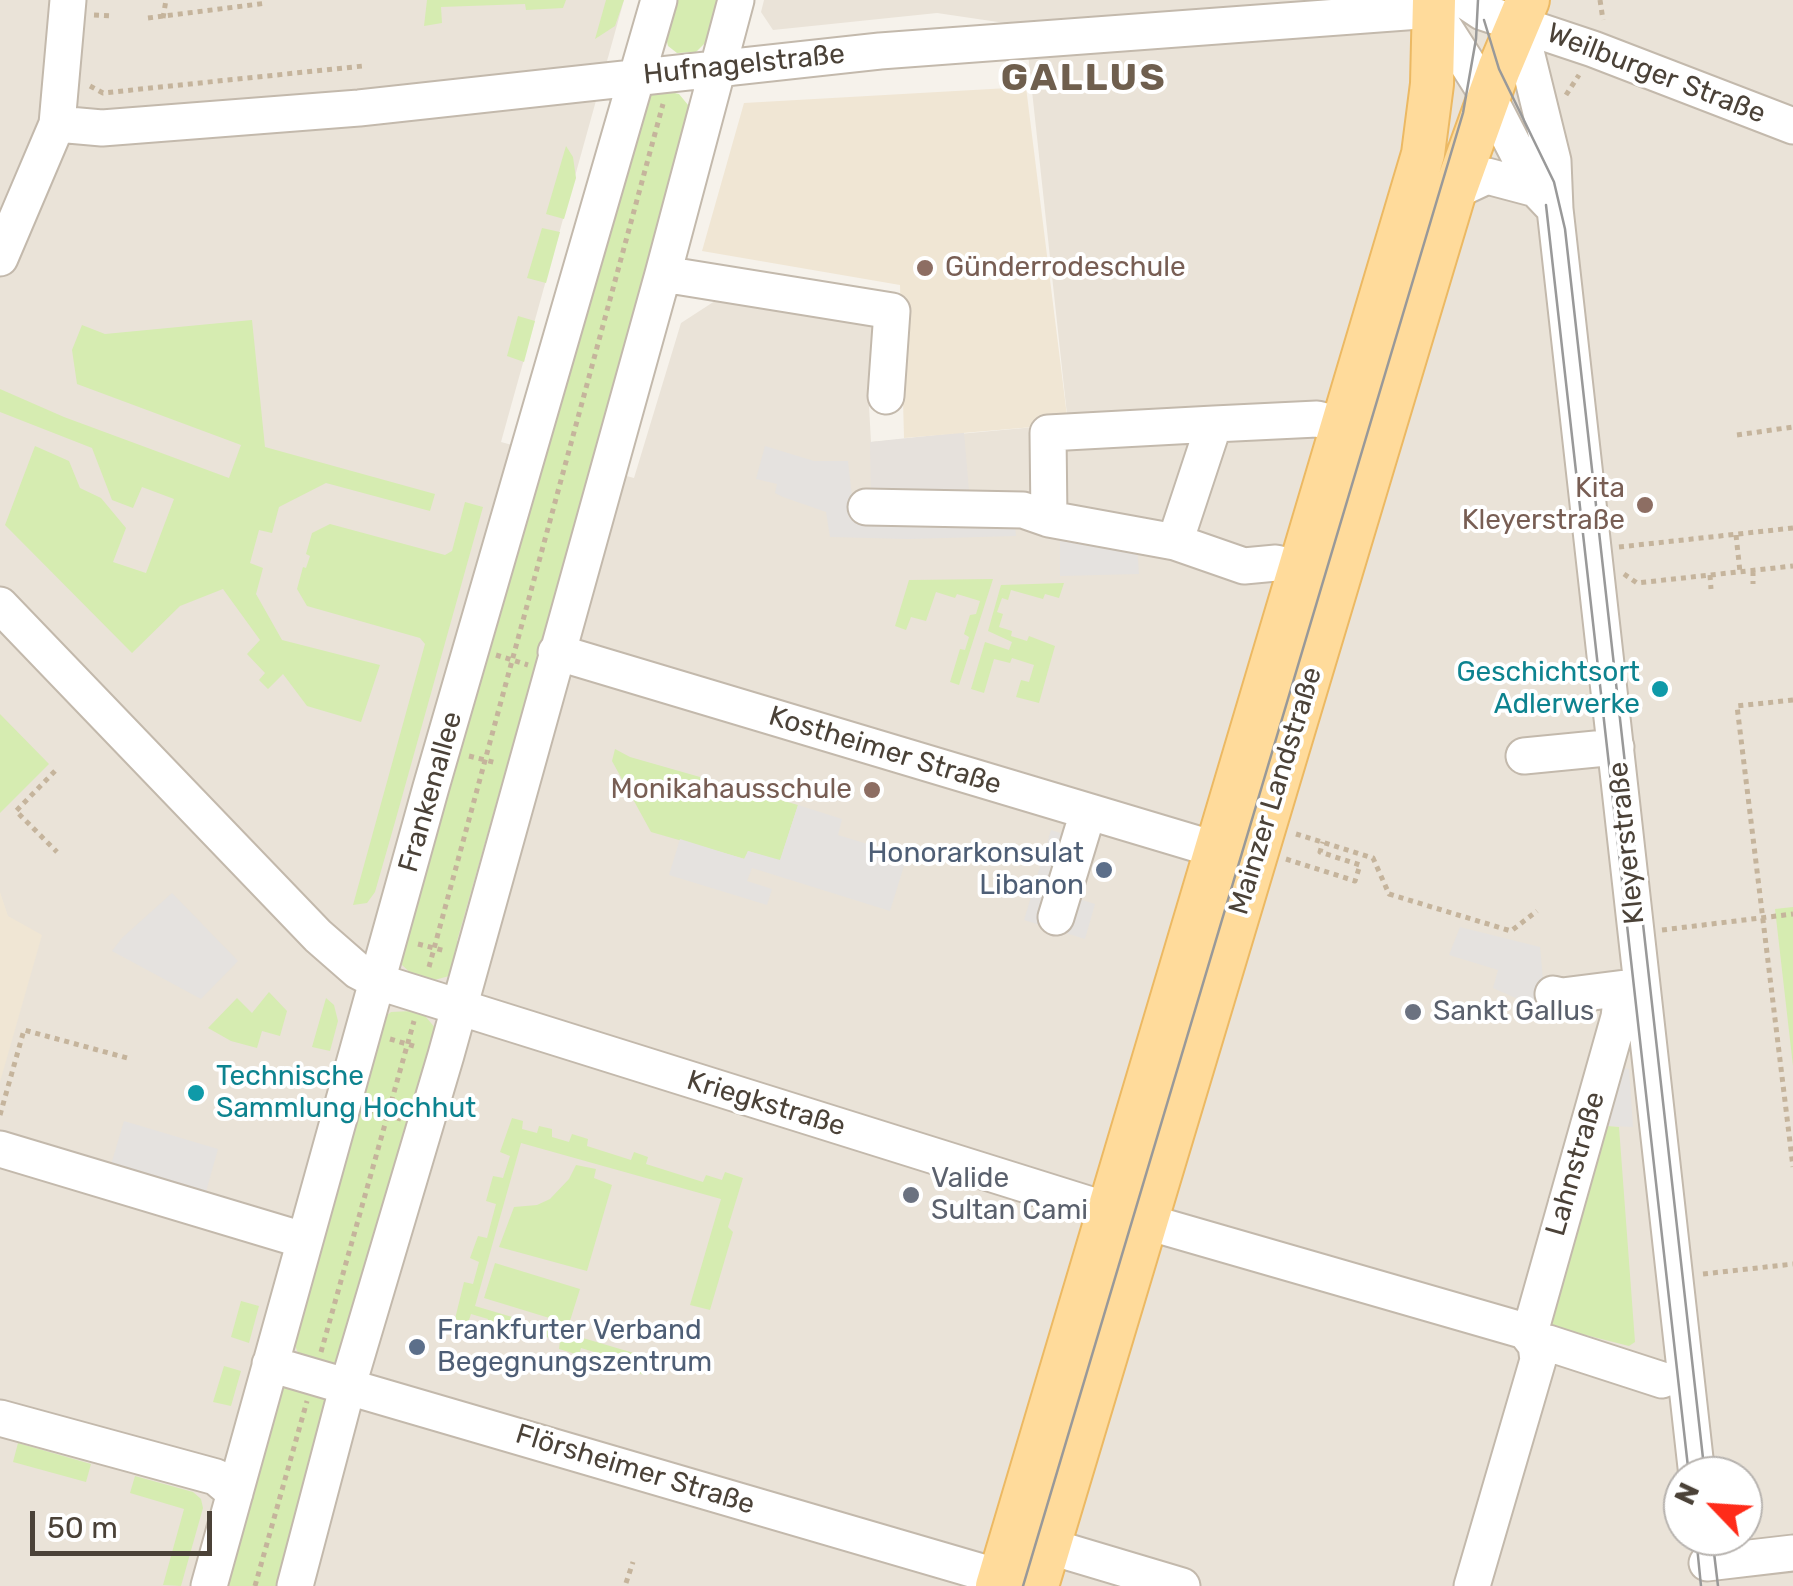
<!DOCTYPE html>
<meta charset="utf-8">
<style>
body{margin:0}
#map{position:relative;width:1793px;height:1586px;overflow:hidden;background:#f6f2eb;font-family:Rubik,sans-serif}
canvas{display:block}
.north{position:absolute;left:1663px;top:1456px;width:100px;height:100px;box-sizing:border-box;background:#fff;border:2px solid #b7b3af;border-radius:50%;rotate:295deg;font-size:28px;font-weight:700;line-height:40px;text-align:center;color:#4b4238}
.north::after{content:'';display:block;margin:auto;width:35px;height:45px;background:#ff2b19;clip-path:polygon(50% 0,100% 100%,50% 72%,0 100%)}
.scale{position:absolute;left:30px;top:1511px;width:182px;height:45px;box-sizing:border-box;border:5px solid #4b4238;border-top:0;padding-left:12px;font-size:30px;line-height:35px;white-space:nowrap;color:#4b4238;-webkit-text-stroke:8px #fff;paint-order:stroke}
</style>
<div id="map">
<canvas width="1793" height="1586"></canvas>
<div class="north">N</div>
<div class="scale">50 m</div>
</div>
<script>
const ctx = document.querySelector('canvas').getContext('2d');
ctx.lineJoin = 'round';
function fillPath(path, color) { ctx.fillStyle = color; ctx.fill(path, 'evenodd'); }
const shape = rows => new Path2D(rows.map(r => 'M' + r).join(''));
function trace(path, color, width, dash) { ctx.strokeStyle = color; ctx.lineWidth = width; ctx.lineCap = dash ? 'butt' : 'round'; ctx.setLineDash(dash || []); ctx.stroke(path); }
function write(font, color, halo, rows, align = 'center') {
  ctx.font = font + ' Rubik,sans-serif'; ctx.lineWidth = 8; ctx.setLineDash([]); ctx.textBaseline = 'middle'; ctx.strokeStyle = halo; ctx.fillStyle = color; for (const [text, x, y, turn = 0] of rows) {
    ctx.save(); ctx.translate(x, y); ctx.rotate((+turn || 0) * Math.PI / 180); ctx.textAlign = isNaN(turn) ? turn : align; if (halo) ctx.strokeText(text, 0, 0); ctx.fillText(text, 0, 0); ctx.restore();
  }
}
fillPath(shape([
 [0,0,624,0,501,442,634,478,681,323,718,299,883,322,869,406,871,442,1068,424,1025,26,937,13,773,30,761,12,764,0,1793,0,1793,1586,0,1586],
 [1683,1476,1743,1476,1743,1536,1683,1536]
]), '#eae3d8');
fillPath(shape([
 [964,432,969,491,871,502,870,442]
]), '#e6e1dc');
fillPath(shape([
 [1026,87,1068,424,904,438,900,285,702,251,744,103],
 [0,892,8,916,42,935,0,1082]
]), '#f0e6d4');
fillPath(shape([
 [427,0,566,0,563,8,526,10,525,4,441,7,442,23,424,26],
 [606,0,624,0,615,26,595,39],
 [672,0,720,0,705,43,696,52,677,53,668,46,664,30],
 [658,89,679,94,693,111,457,941,467,944,462,962,449,976,431,981,415,977,402,965,395,947,405,912,415,914,460,753,628,155,632,104],
 [566,146,573,157,576,178,564,219,546,214],
 [542,228,560,232,546,283,527,278],
 [518,316,535,321,524,362,507,356],
 [252,320,265,447,435,494,430,511,326,483,279,507,272,533,259,530,250,563,263,568,256,594,282,640,380,665,361,722,307,706,283,674,268,689,259,680,265,673,247,654,260,640,223,589,180,606,132,653,5,525,35,446,69,461,80,488,101,498,126,528,113,562,146,573,174,499,142,487,133,508,112,500,92,448,0,412,0,389,64,417,229,478,241,445,77,384,72,350,82,325,105,334],
 [465,502,483,507,395,822,375,892,367,903,353,905,425,644,420,638,307,606,297,589,303,567,306,568,310,556,306,554,312,533,330,524,445,555,452,551],
 [993,579,959,685,950,682,960,649,965,650,969,637,964,634,970,615,976,614,980,601,957,594,955,598,936,592,926,621,911,617,906,630,895,626,909,580],
 [1064,583,1059,598,1045,594,1043,599,1011,590,1008,600,1002,598,997,612,1003,614,999,627,1012,631,1011,636,1027,641,1029,636,1055,646,1039,703,1016,697,1021,680,1029,682,1034,665,1012,658,1010,663,994,659,984,693,971,689,985,642,1009,650,1012,642,988,631,1001,585],
 [0,714,49,764,0,813],
 [615,749,630,757,798,805,780,861,748,851,745,859,651,832,612,761],
 [1793,907,1793,1066,1775,909],
 [269,992,287,1011,280,1036,262,1031,257,1048,231,1041,208,1028,237,998,252,1013],
 [326,998,334,1005,338,1021,330,1051,312,1047],
 [412,1011,425,1016,437,1030,336,1367,308,1361,297,1351,293,1338,374,1027,391,1012],
 [512,1118,523,1121,522,1129,537,1133,539,1126,552,1129,552,1137,569,1142,572,1134,588,1139,587,1146,631,1160,634,1152,648,1157,646,1164,703,1182,706,1175,722,1180,725,1172,743,1178,728,1227,733,1232,710,1310,690,1305,721,1199,521,1143,475,1306,637,1354,647,1365,644,1375,632,1371,634,1364,607,1357,604,1363,593,1359,594,1352,581,1348,579,1355,559,1349,560,1341,532,1333,530,1340,519,1336,520,1330,507,1326,504,1332,486,1326,488,1319,471,1314,468,1323,455,1319,464,1282,473,1284,479,1262,470,1258,478,1236,487,1238,496,1204,486,1201,493,1176,503,1178,510,1156,500,1152],
 [1595,1125,1619,1127,1635,1342,1629,1346,1550,1326],
 [576,1165,596,1169,594,1178,612,1185,587,1271,499,1247,514,1207,537,1205,550,1199,569,1179],
 [495,1263,580,1289,569,1324,484,1298],
 [241,1301,259,1306,249,1343,231,1337],
 [224,1366,241,1371,231,1406,213,1402],
 [297,1382,333,1400,281,1586,226,1586,280,1387],
 [18,1443,91,1464,86,1482,13,1462],
 [135,1476,193,1492,201,1499,203,1508,181,1586,163,1585,184,1509,130,1493]
]), '#d6ecb1');
fillPath(shape([
 [765,446,814,461,848,461,854,515,1014,515,1016,536,908,539,830,537,826,512,783,497,775,493,777,484,756,479],
 [1060,534,1137,544,1139,574,1060,576],
 [798,805,842,819,838,835,907,856,890,911,752,868,747,881,772,889,767,905,669,875,680,839,744,859,748,851,780,860],
 [1051,830,1092,843,1076,898,1095,904,1085,939,1024,920],
 [172,893,238,961,201,999,112,951,122,938],
 [1460,927,1540,947,1543,980,1553,1002,1527,1003,1493,988,1498,970,1449,955],
 [1609,1065,1629,1069,1633,1127,1595,1125],
 [124,1121,218,1149,205,1195,110,1168]
]), '#e5e2df');
const minor = shape([
 [1464,0,1482,12,1593,49,1793,126],
 [1519,23,1553,161,1555,209,1697,1476],
 [57,124,102,128,359,108,880,51,1433,10,1488,96,1536,189,1555,209],
 [1455,191,1487,176,1536,189],
 [0,258,57,124,68,0],
 [663,274,892,311,886,396],
 [866,507,1023,510,1049,519],
 [1175,542,1049,519,1048,433,1214,424],
 [1299,568,1276,563,1244,566,1175,542,1214,424,1317,419,1341,425],
 [0,605,318,936,358,971,379,982,1123,1215,1525,1331,1536,1345,1538,1360,1472,1586],
 [556,652,1214,849],
 [1524,756,1616,747],
 [1056,917,1088,812],
 [1553,994,1562,996,1641,986],
 [0,1149,303,1240],
 [1529,1336,1619,1017,1622,992],
 [1536,1345,1548,1343,1662,1380],
 [270,1364,999,1577],
 [0,1418,216,1477,235,1493],
 [1048,1546,1182,1586],
 [1707,1563,1793,1553],
 [209,1586,431,787,659,0],
 [295,1586,348,1385,446,1055,663,274,736,0]
]);
const major = shape([
 [997,1586,1423,154,1432,84,1434,0],
 [1037,1586,1455,191,1499,69,1528,0]
]);
trace(minor, '#c3b9ac', 39);
trace(major, '#ecb963', 46);
trace(shape([
 [1600,0,1603,20],
 [94,15,113,16],
 [148,18,267,3],
 [163,18,166,0],
 [90,86,103,93,363,66],
 [1566,95,1579,75],
 [1737,435,1793,427],
 [1736,535,1740,572],
 [1619,547,1793,528],
 [1753,571,1753,584],
 [1624,574,1637,583,1793,566],
 [1710,575,1711,589],
 [496,655,528,665],
 [1793,700,1737,706,1793,1167],
 [469,756,497,763],
 [55,771,16,811,57,852],
 [1296,834,1373,858,1389,894,1511,931,1537,911],
 [1286,859,1355,881,1360,865,1320,852,1323,842],
 [1662,930,1793,914],
 [418,944,446,951],
 [429,967,663,104],
 [390,1039,417,1047],
 [368,1111,401,1119],
 [0,1115,24,1030,131,1059],
 [1703,1274,1793,1264],
 [321,1352,414,1021],
 [626,1583,633,1562],
 [255,1586,307,1401]
]), '#c5b49c', 5, [5, 5]);
trace(minor, '#fff', 35);
trace(major, '#ffdb9b', 42);
trace(shape([
 [1484,20,1499,69,1554,182,1565,229,1705,1476],
 [1546,205,1689,1476],
 [1696,1536,1701,1586],
 [1712,1536,1718,1586],
 [1023,1586,1463,113,1476,39,1478,0]
]), '#999', 2.5);
for (const [x, y, r, color] of [
 [925,268,10,"#8d6e63"],
 [1645,505,10,"#8d6e63"],
 [1660,689,10,"#0f9aa8"],
 [872,790,10,"#8d6e63"],
 [1104,870,10,"#5c6f8a"],
 [1413,1012,10,"#6b7280"],
 [196,1093,10,"#0f9aa8"],
 [911,1195,10,"#6b7280"],
 [417,1347,10,"#5c6f8a"]
]) { const dot = new Path2D(); dot.arc(x, y, r, 0, 2 * Math.PI); ctx.fillStyle = color; ctx.fill(dot); trace(dot, '#fff', 4); }
write('28px', '#4b4238', '#fff', [
 ["Hufnagelstraße",744,65,-6],
 ["Weilburger Straße",1656,74,21],
 ["Kostheimer Straße",885,751,17],
 ["Mainzer Landstraße",1276,791,-73],
 ["Frankenallee",431,792,-74],
 ["Kleyerstraße",1627,843,-96],
 ["Kriegkstraße",766,1104,17],
 ["Lahnstraße",1576,1164,-74],
 ["Flörsheimer Straße",635,1470,17]
]);
write('28px', '#785e54', '#fff', [
 ["Günderrodeschule",945,268,"left"],
 ["Kita",1625,489],
 ["Kleyerstraße",1625,521],
 ["Monikahausschule",852,790]
], 'right');
write('28px', '#0d838f', '#fff', [
 ["Geschichtsort",1640,673],
 ["Adlerwerke",1640,705],
 ["Technische",216,1077,"left"],
 ["Sammlung Hochhut",216,1109,"left"]
], 'right');
write('28px', '#4e5e75', '#fff', [
 ["Honorarkonsulat",1084,854],
 ["Libanon",1084,886],
 ["Frankfurter Verband",437,1331,"left"],
 ["Begegnungszentrum",437,1363,"left"]
], 'right');
write('28px', '#5b616d', '#fff', [
 ["Sankt Gallus",1433,1012],
 ["Valide",931,1179],
 ["Sultan Cami",931,1211]
], 'left');
ctx.letterSpacing = '2.5px';
write('bold 38px', '#6f5f4e', '#fff', [
 ["GALLUS",1084,79]
]);
ctx.letterSpacing = '0px';
</script>
